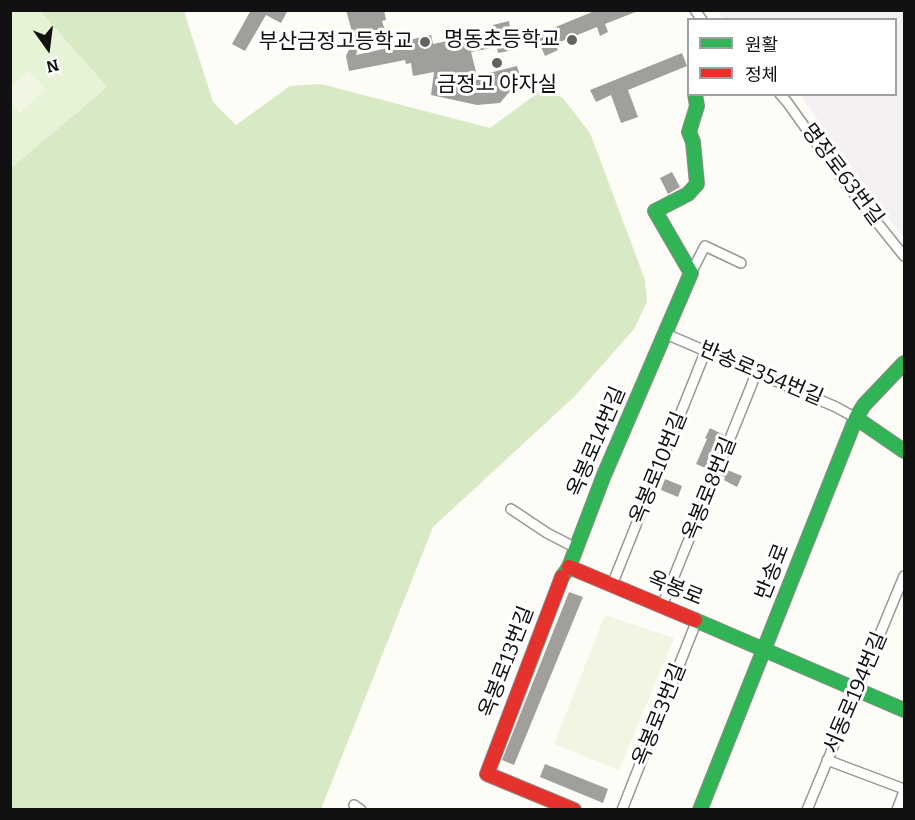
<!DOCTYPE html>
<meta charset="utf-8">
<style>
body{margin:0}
#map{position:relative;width:915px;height:820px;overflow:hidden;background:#fdfcf7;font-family:Bitter,"Noto Sans KR",serif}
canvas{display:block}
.frame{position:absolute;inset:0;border:12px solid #111;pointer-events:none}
.legend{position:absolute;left:687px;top:18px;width:210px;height:78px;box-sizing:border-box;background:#fff;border:2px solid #a0a0a0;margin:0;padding:8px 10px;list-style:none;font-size:18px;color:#111}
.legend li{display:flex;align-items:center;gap:12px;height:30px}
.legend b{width:30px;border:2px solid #a0a0a0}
.north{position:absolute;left:18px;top:18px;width:60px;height:60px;-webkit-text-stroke:4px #fff;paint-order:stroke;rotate:166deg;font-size:16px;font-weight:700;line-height:24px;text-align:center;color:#111}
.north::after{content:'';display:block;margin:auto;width:21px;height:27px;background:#111;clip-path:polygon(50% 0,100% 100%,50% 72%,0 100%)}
</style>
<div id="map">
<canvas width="915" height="820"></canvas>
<div class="frame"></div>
<ul class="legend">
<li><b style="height:8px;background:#30b455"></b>원활</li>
<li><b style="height:8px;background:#e5322d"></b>정체</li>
</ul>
<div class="north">N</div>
</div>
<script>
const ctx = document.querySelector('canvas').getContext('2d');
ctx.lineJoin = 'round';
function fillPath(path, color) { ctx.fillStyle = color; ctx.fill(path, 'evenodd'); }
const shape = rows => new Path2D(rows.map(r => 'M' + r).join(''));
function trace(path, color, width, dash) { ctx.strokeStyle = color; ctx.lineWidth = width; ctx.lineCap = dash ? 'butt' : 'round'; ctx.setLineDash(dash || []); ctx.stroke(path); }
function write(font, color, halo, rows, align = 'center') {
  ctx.font = font + ' Bitter,"Noto Sans KR",serif'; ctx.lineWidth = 6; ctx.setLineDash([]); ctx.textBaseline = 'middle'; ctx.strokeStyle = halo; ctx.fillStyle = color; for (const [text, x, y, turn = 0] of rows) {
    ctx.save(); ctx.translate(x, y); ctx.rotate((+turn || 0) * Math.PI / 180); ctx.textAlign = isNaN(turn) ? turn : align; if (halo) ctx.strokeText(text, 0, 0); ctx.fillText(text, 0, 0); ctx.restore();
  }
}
fillPath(shape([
 [717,11,904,11,904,239,800,95,896,94,896,20,724,19]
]), '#f5f0f3');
fillPath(shape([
 [11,11,40,11,107,87,11,168]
]), '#e7f3d7');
fillPath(shape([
 [40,11,184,11,213,102,236,125,290,86,321,84,490,128,543,89,563,98,590,133,645,280,647,302,634,329,575,396,433,527,321,809,11,809,11,168,107,87]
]), '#d8eac5');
fillPath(shape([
 [29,71,46,90,20,113,11,102,11,87],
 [605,615,674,638,619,770,554,744]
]), '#f0f6e1');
fillPath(shape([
 [251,10,288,10,281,23,266,15,245,51,232,44],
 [346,10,384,10,386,20,382,21,385,31,361,36,356,55,410,43,409,40,431,35,433,44,494,31,493,25,509,21,514,50,498,53,497,47,471,52,477,76,517,66,521,78,500,103,477,105,431,95,434,72,413,76,411,63,406,64,405,60,349,71,346,56,354,39],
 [597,10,638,11,605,24,608,32,600,36,597,27,555,44,558,50,545,56,536,35],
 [682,53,687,66,628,90,638,117,621,123,611,95,596,102,590,90],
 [672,172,680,187,668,194,660,178],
 [710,428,724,435,710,470,696,464,707,439,705,438],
 [725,469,742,476,737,487,724,480,725,477,722,476],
 [665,479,682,486,678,497,661,490],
 [569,592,583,597,514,765,502,760],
 [545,764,608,789,603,803,540,777]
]), '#a19f9c');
const street = shape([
 [695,10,702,20],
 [780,94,787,102,843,180,904,256],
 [691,273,705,246,741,263],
 [666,334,836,407,856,418],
 [511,509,547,533,576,548],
 [612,585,706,350],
 [662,606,752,384,756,371],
 [827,760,904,789],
 [354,805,361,810],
 [622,810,697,620],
 [807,810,904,576],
 [897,810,904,791]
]);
const fast = shape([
 [856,418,904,451],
 [562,577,569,567,604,475,691,273,655,211,688,194,697,184,693,142,689,132,697,106,695,94],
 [695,620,904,710],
 [700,810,856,418,864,405,904,363]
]);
const jam = shape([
 [569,567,695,620],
 [562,577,487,774,574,810]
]);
trace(street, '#979795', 12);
trace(fast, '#8e8d8b', 16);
trace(jam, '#8e8d8b', 16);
trace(street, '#fffffe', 9);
trace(fast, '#30b455', 14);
trace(jam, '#e5322d', 14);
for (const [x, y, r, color] of [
 [572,40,6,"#646362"],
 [425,42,6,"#646362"],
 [497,63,6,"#646362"]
]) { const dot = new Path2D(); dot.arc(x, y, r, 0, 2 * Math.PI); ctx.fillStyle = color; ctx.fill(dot); trace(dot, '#fff', 2); }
write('21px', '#111', '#fff', [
 ["명동초등학교",560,40],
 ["부산금정고등학교",413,42],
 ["금정고 야자실",497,85,"center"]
], 'right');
write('21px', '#111', '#fff', [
 ["명장로63번길",842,175,53],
 ["반송로354번길",761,374,23],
 ["옥봉로14번길",597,442,-67],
 ["옥봉로10번길",659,468,-68],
 ["옥봉로8번길",710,489,-68],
 ["반송로",773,572,-69],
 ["옥봉로",675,589,22],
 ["옥봉로13번길",507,662,-69],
 ["서동로194번길",856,693,-67],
 ["옥봉로3번길",660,715,-68]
]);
</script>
